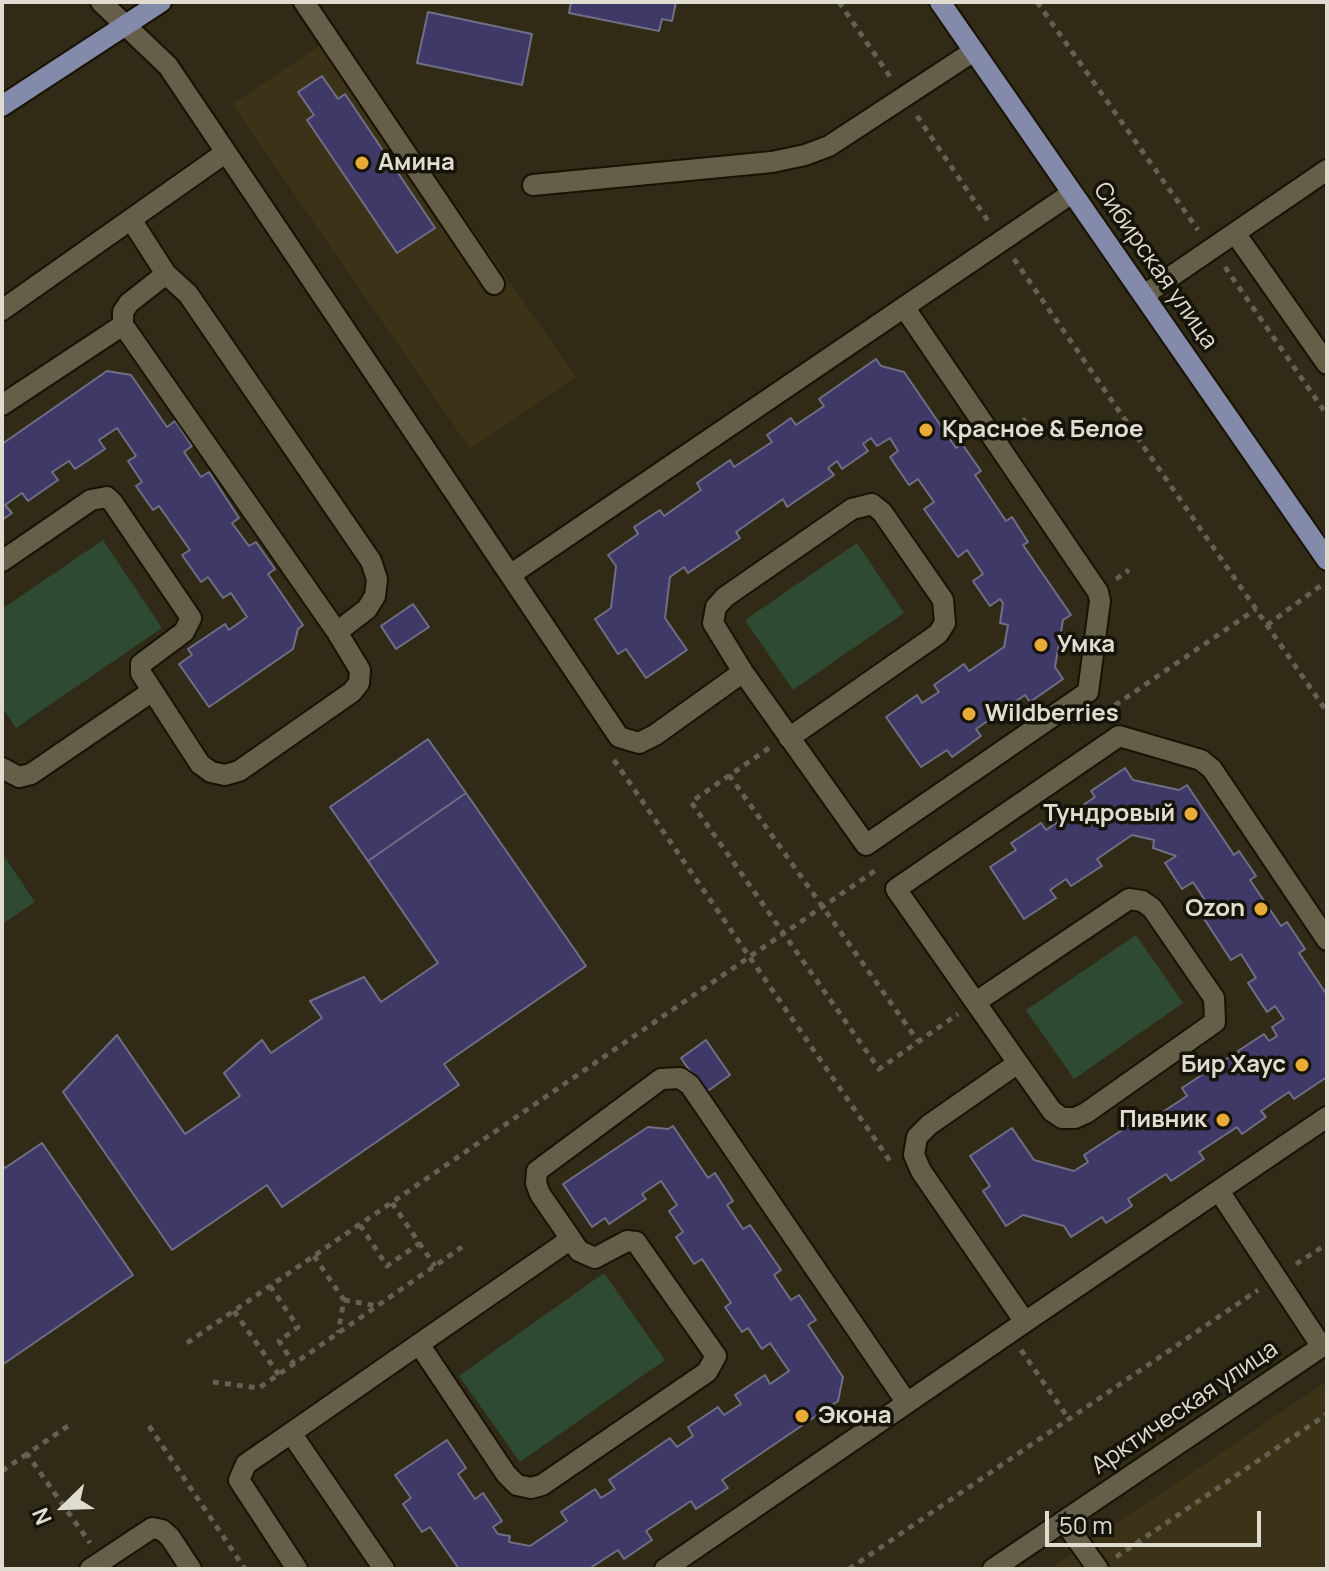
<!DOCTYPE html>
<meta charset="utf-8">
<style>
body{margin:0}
#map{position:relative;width:1329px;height:1571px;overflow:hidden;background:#302a16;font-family:Manrope,sans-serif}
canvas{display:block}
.frame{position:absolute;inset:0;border:4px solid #e0dcd0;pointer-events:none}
.north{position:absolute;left:24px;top:1467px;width:80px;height:80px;-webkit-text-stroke:6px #15130a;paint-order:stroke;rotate:247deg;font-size:22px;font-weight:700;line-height:32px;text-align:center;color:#e0dcd0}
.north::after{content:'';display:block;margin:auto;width:28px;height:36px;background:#e0dcd0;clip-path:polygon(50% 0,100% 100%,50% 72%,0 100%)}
.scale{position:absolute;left:1045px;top:1511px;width:216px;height:36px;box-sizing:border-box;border:4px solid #e0dcd0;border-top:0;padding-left:10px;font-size:24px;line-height:28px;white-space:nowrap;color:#e0dcd0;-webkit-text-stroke:6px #15130a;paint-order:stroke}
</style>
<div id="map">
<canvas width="1329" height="1571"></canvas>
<div class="frame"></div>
<div class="north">N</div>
<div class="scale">50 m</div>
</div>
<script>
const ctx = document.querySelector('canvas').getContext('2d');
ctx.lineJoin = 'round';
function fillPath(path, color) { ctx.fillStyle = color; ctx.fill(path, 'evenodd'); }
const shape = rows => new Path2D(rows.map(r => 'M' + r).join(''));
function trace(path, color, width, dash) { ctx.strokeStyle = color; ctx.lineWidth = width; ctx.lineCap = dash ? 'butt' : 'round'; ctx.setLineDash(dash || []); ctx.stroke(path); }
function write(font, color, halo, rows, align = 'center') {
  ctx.font = font + ' Manrope,sans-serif'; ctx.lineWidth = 7; ctx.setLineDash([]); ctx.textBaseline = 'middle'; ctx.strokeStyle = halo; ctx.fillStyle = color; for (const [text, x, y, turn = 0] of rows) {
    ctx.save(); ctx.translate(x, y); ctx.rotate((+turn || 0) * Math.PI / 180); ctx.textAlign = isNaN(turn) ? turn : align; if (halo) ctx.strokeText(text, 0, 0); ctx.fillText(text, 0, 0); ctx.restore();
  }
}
fillPath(shape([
 [337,34,576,377,470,449,232,104],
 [1327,1381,1327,1569,1049,1569]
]), '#3b3217');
fillPath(shape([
 [103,540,162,628,16,728,2,707,2,609],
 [857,543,904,613,793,690,745,620],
 [2,853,35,902,2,924],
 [1136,935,1183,1003,1074,1079,1026,1010],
 [604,1273,665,1360,520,1462,459,1376]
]), '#2f4a33');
const building = shape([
 [571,2,676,2,672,21,662,19,659,31,569,13,571,2],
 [428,12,532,34,522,85,417,63,428,12],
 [322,76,338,99,345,94,435,228,397,253,307,120,314,115,298,92,322,76],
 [876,359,881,366,904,372,956,448,962,444,981,471,975,475,1006,521,1012,517,1028,542,1023,545,1071,615,1063,620,1055,667,1063,679,1030,702,1025,695,976,729,981,736,952,757,947,750,921,767,886,717,917,695,922,703,939,692,934,685,964,664,969,671,1004,647,1008,625,1000,623,1003,603,1000,599,990,606,973,581,983,574,967,550,958,557,924,509,934,502,918,479,909,485,890,457,898,451,890,438,877,446,871,438,863,444,868,451,842,469,837,461,828,468,834,475,787,507,783,499,736,532,740,538,688,573,684,567,670,577,665,618,687,650,646,678,626,649,618,654,595,619,611,608,616,566,608,555,638,534,634,527,660,510,664,516,701,490,697,483,730,460,734,467,772,442,767,435,791,418,796,425,824,406,819,399,876,359],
 [107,371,131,375,167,427,175,421,192,446,184,452,201,477,209,472,239,518,232,523,249,546,256,542,275,569,268,574,303,625,298,629,293,649,209,707,179,664,192,655,188,649,225,624,229,630,247,617,231,593,223,598,208,577,201,582,182,555,190,550,159,506,153,510,136,486,142,482,128,461,136,456,117,428,99,440,105,449,75,469,69,461,52,472,58,480,28,501,22,493,5,505,12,513,2,520,2,444,107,371],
 [413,604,429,627,396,649,381,626,413,604],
 [428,739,466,793,368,861,330,807,428,739],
 [1125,768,1133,780,1179,790,1187,785,1234,855,1239,851,1256,876,1250,880,1281,926,1287,922,1305,949,1299,953,1327,995,1327,1077,1294,1099,1289,1092,1261,1111,1266,1117,1242,1134,1237,1127,1199,1152,1204,1159,1171,1181,1166,1174,1128,1199,1132,1206,1106,1223,1102,1217,1071,1237,1064,1226,1023,1215,1006,1226,983,1191,990,1186,970,1156,1012,1128,1034,1160,1074,1171,1088,1162,1084,1155,1136,1121,1140,1127,1187,1096,1182,1088,1229,1057,1234,1065,1243,1059,1238,1051,1264,1034,1269,1041,1277,1036,1272,1027,1284,1019,1275,1006,1267,1012,1248,983,1256,978,1241,954,1231,960,1199,911,1208,905,1193,882,1182,889,1165,863,1176,856,1153,848,1154,840,1132,835,1097,859,1102,866,1071,886,1066,879,1050,890,1056,898,1024,919,990,867,1016,850,1011,843,1041,823,1046,830,1095,797,1091,791,1125,768],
 [466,793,586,966,444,1064,459,1085,282,1207,267,1185,172,1250,63,1092,117,1035,185,1134,240,1096,224,1073,262,1040,271,1053,322,1018,310,1001,364,977,381,1002,438,963,368,861,466,793],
 [706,1040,730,1075,705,1093,681,1058,706,1040],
 [673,1126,708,1178,715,1173,733,1201,727,1205,743,1229,750,1225,781,1270,774,1275,791,1300,799,1295,816,1320,808,1325,843,1377,838,1401,722,1480,728,1488,696,1509,691,1501,646,1531,652,1540,624,1559,618,1550,589,1569,459,1569,430,1527,422,1532,403,1504,411,1498,395,1475,447,1440,466,1468,458,1474,475,1499,483,1493,502,1521,493,1527,498,1534,510,1536,509,1542,530,1546,567,1521,561,1512,595,1489,601,1498,615,1489,609,1480,670,1438,677,1447,693,1436,688,1427,718,1407,724,1415,741,1404,735,1395,765,1375,770,1384,789,1371,770,1343,762,1349,748,1328,742,1332,725,1307,731,1303,702,1259,694,1264,676,1237,683,1232,669,1211,677,1205,661,1181,642,1194,646,1199,609,1224,605,1218,592,1227,563,1184,648,1127,668,1129,673,1126],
 [42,1143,133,1275,2,1365,2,1164,5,1168,42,1143]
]);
fillPath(building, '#3e3967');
trace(building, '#6f6f85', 2);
const minor = shape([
 [101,2,168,66,619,737,639,743,655,735,743,672,713,623,716,607,725,597,852,509,872,504,882,512,943,600,945,623,938,634,789,738],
 [304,2,494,284],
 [533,185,772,162,805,155,829,146,974,51],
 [132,221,166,274,188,294,371,561,377,579,375,596,367,609,337,632],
 [1235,233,1327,364],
 [1144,295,1327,170],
 [2,310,225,153],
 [123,325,123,312,129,303,166,274],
 [2,405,123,325,337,632,360,670,359,683,352,692,239,771,225,775,211,772,200,764,141,673,141,664,184,632,191,618,113,503,107,497,91,500,2,561],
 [510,575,1072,193],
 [743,672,866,845,1088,692,1100,601,1098,592,904,307],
 [2,768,19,777,31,774,151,692],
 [976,1002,1129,899,1142,901,1152,908,1214,998,1215,1022,1086,1113,1075,1118,1062,1118,1052,1111,1018,1063,896,889,1119,736,1201,760,1212,769,1327,940],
 [1018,1063,929,1125,917,1137,914,1155,921,1171,1025,1322,1327,1117],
 [1219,1191,1322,1347],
 [571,1239,540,1194,536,1183,537,1171,661,1079,680,1078,690,1085,907,1403],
 [291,1433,246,1464,239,1480,297,1569],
 [1064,1521,1098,1569],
 [90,1569,152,1528,162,1530,170,1537,191,1569],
 [384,1569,291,1433,419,1344,571,1239,579,1251,595,1258,627,1241,636,1242,716,1356,707,1372,542,1485,531,1488,517,1485,506,1474,419,1344],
 [665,1569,1025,1322],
 [993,1569,1327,1343]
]);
const major = shape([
 [940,2,1327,560],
 [2,106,161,2]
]);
trace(minor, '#181202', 24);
trace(major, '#181202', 24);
trace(shape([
 [839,2,891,78],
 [1037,2,1198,230],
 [917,116,990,224],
 [1014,259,1327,712],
 [1225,267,1327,415],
 [1014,428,1026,419],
 [1116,579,1129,570],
 [1267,625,1323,584],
 [1105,712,1256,609],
 [769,748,691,802,879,1069,958,1014],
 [614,760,890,1161],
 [729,775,918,1041],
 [392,1203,435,1266],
 [360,1225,387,1266,420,1243],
 [314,1256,344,1300,338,1333],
 [1296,1264,1327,1244],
 [270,1286,298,1327,279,1341,294,1364],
 [344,1300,377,1306],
 [234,1311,279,1375],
 [187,1343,879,868],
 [1021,1350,1069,1419],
 [213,1382,259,1388,462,1247],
 [68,1426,27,1454,90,1543],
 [149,1426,245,1569],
 [2,1471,27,1454],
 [1116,1557,1327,1414],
 [849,1569,1258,1290]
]), '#66604f', 5, [6, 6]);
trace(minor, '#655e48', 20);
trace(major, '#848aa9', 20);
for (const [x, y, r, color] of [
 [362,163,8,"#e8ab37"],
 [926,430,8,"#e8ab37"],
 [1041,645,8,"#e8ab37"],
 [969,714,8,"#e8ab37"],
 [1191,814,8,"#e8ab37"],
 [1261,909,8,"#e8ab37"],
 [1302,1065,8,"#e8ab37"],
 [1223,1120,8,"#e8ab37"],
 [802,1416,8,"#e8ab37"]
]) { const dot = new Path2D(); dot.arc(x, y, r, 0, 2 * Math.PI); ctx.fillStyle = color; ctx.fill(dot); trace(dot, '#15130a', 3); }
write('bold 24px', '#e0dcd0', '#15130a', [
 ["Амина",378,163],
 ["Красное & Белое",942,430],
 ["Умка",1057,645],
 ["Wildberries",985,714],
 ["Тундровый",1175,814,"right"],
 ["Ozon",1245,909,"right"],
 ["Бир Хаус",1286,1065,"right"],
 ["Пивник",1207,1120,"right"],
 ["Экона",818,1416]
], 'left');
write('24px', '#e0dcd0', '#15130a', [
 ["Сибирская улица",1155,266,55],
 ["Арктическая улица",1185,1408,-34]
]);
</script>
